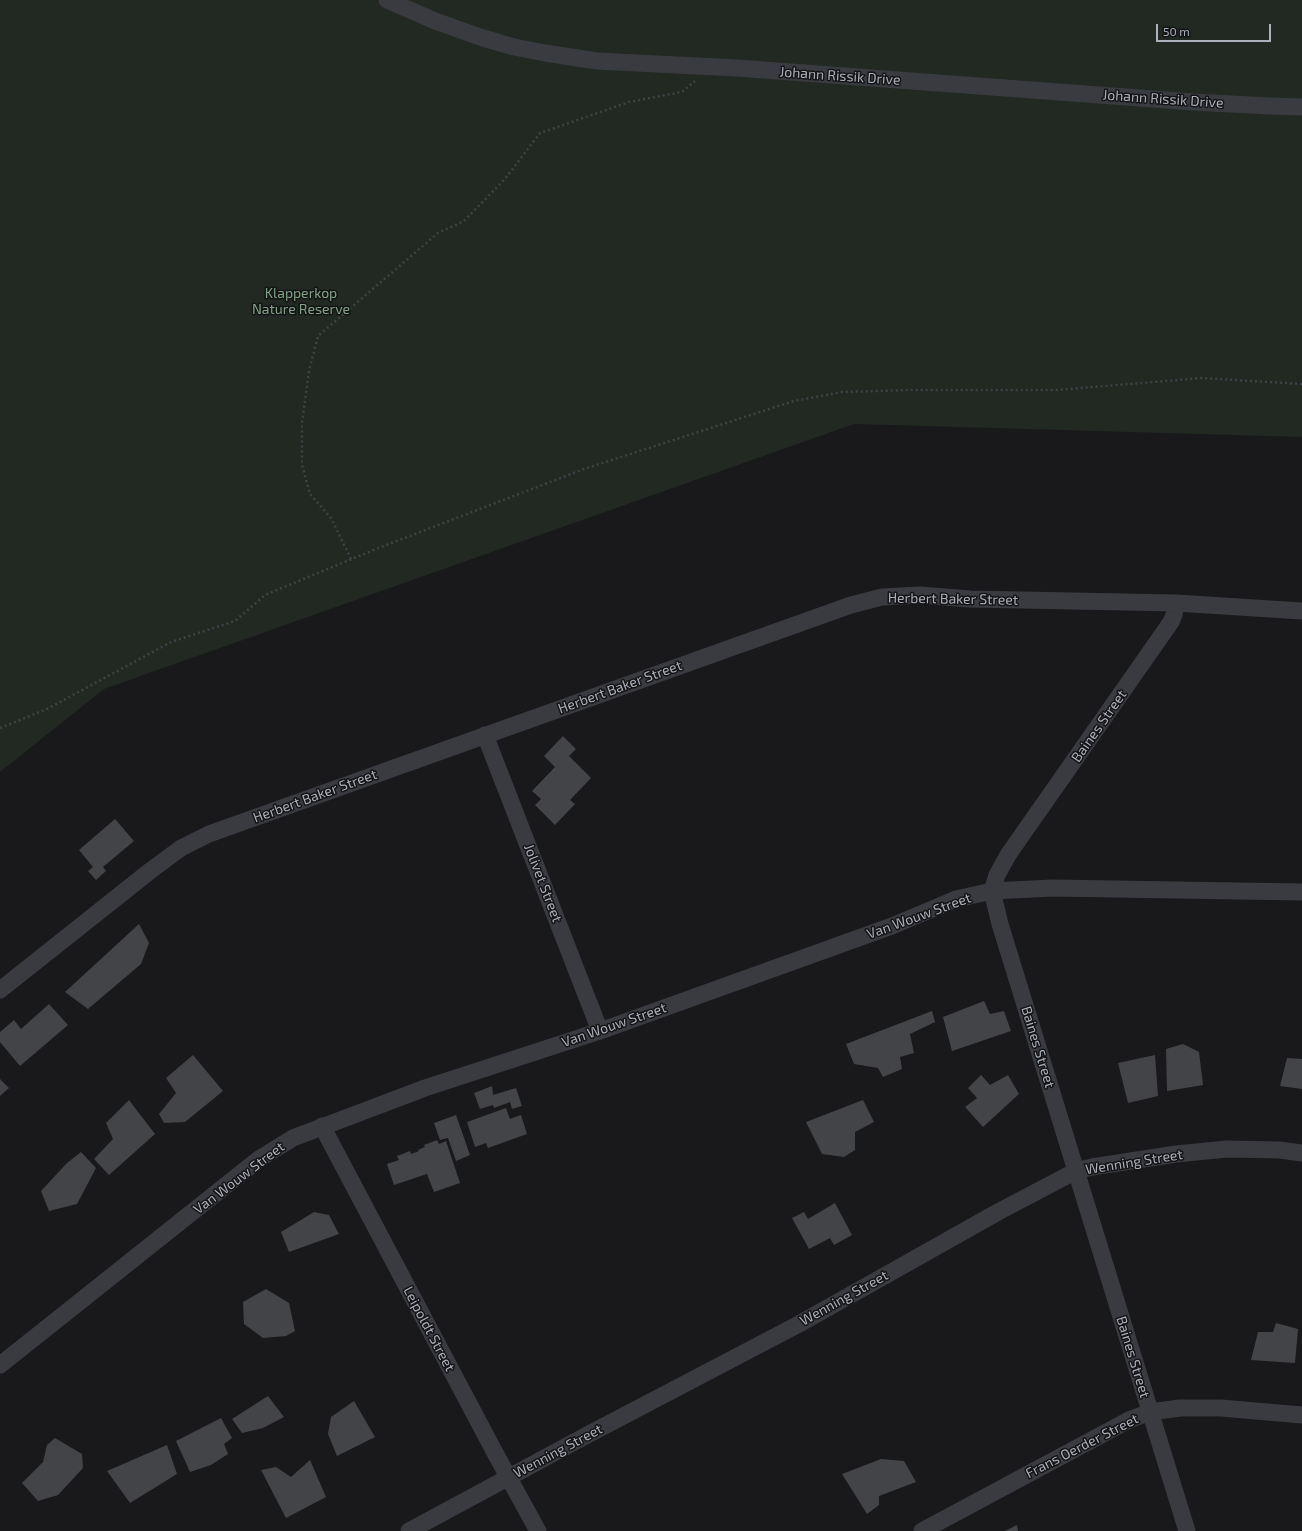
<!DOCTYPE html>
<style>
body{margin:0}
#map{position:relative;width:1302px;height:1531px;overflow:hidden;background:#19191b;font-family:"Exo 2",sans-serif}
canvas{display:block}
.scale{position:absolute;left:1156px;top:24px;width:115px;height:18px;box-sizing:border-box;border:2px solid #acb0ba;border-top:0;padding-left:5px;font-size:12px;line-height:14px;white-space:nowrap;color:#acb0ba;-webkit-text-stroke:3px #141416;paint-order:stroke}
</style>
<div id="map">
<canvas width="1302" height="1531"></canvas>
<div class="scale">50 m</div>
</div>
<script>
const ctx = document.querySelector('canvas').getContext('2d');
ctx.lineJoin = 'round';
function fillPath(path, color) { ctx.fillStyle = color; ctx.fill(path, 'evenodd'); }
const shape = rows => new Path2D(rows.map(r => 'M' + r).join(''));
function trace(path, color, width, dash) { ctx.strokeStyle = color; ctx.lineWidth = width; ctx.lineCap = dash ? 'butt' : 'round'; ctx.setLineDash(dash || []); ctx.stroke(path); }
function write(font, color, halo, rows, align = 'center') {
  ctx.font = font + ' "Exo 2",sans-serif'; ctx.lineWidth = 3; ctx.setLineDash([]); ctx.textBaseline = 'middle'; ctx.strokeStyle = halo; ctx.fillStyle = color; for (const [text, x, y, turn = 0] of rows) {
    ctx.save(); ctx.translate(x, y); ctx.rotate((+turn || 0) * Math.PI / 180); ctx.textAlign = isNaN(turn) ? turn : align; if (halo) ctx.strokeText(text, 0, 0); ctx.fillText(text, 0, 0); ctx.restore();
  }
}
fillPath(shape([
 [0,0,1302,0,1302,437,854,424,104,689,0,772]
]), '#212922');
fillPath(shape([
 [563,736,576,749,569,756,591,778,570,800,575,804,555,825,535,805,541,799,532,791,555,767,544,756],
 [115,819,134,841,103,867,106,871,96,880,88,871,93,867,79,850],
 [139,924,149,943,141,964,88,1009,65,992],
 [984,1001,990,1014,1004,1011,1011,1031,952,1051,943,1017],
 [49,1004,68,1025,20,1066,0,1042,0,1032,14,1020,21,1029],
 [932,1011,935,1022,910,1034,914,1053,900,1057,902,1069,883,1077,878,1068,854,1064,846,1044],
 [1183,1044,1199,1052,1203,1085,1167,1091,1166,1049],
 [193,1055,223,1091,185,1122,164,1123,159,1114,176,1093,166,1078],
 [1155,1055,1158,1096,1128,1103,1118,1063],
 [1287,1058,1302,1059,1302,1089,1280,1086],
 [981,1075,990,1085,1008,1075,1019,1094,983,1127,965,1107,977,1098,968,1088],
 [0,1079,9,1088,0,1096],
 [492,1086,493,1095,516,1088,522,1106,512,1109,510,1102,494,1108,493,1105,480,1109,474,1093],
 [129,1100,155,1134,109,1175,94,1159,113,1139,106,1123],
 [863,1100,874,1122,855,1132,855,1150,844,1157,822,1154,806,1122],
 [506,1108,510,1119,521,1115,527,1134,488,1148,486,1143,475,1147,467,1122],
 [456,1115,470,1155,456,1161,448,1138,440,1140,434,1123],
 [437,1140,439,1144,446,1141,460,1183,434,1192,427,1174,394,1185,387,1164,399,1160,397,1156,410,1151,411,1154,419,1151,418,1150,425,1147,424,1145],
 [81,1152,96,1168,77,1204,49,1211,41,1191,67,1163],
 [835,1203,852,1235,834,1245,830,1238,809,1249,792,1218,804,1212,808,1219],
 [314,1212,329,1215,339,1234,289,1252,281,1232],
 [266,1289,289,1303,295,1331,286,1336,263,1338,244,1324,243,1302],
 [1276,1323,1298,1329,1295,1363,1251,1360,1258,1332,1273,1332],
 [268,1396,284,1417,263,1428,242,1433,232,1419],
 [354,1401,375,1437,337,1456,328,1434,331,1417],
 [221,1418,232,1438,224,1444,228,1454,211,1465,190,1472,176,1441],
 [55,1438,82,1454,83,1468,58,1495,38,1501,22,1483,43,1462,47,1445],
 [167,1445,177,1474,130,1503,107,1471],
 [881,1459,904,1461,916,1482,879,1496,879,1505,867,1514,842,1474],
 [310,1460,326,1497,286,1518,261,1470,276,1467,291,1477],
 [1017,1525,1018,1531,1005,1531]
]), '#434448');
trace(shape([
 [351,559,331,518,310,494,302,465,302,423,309,371,318,336,438,233,464,221,505,179,540,133,629,102,682,92,695,81],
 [0,728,47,709,171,642,235,621,265,595,376,549,584,469,794,401,842,392,911,390,1057,390,1201,378,1302,384]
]), '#404247', 2.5, [2, 3]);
trace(shape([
 [387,0,435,21,483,38,514,47,545,53,597,61,737,68,1193,102,1270,106,1302,107],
 [1176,603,1174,615,1171,622,1008,855,997,875,992,891,1000,924,1187,1531],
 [485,735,600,1031],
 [0,990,150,871,181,848,209,834,851,605,882,597,920,595,970,599,1176,603,1302,611],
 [322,1126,494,1451,538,1531],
 [0,1365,259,1159,293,1138,425,1088,600,1031,892,926,956,899,992,891,1052,888,1302,892],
 [409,1531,591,1433,799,1324,998,1212,1076,1171,1092,1167,1176,1154,1227,1149,1280,1150,1302,1153],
 [922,1531,1129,1420,1150,1412,1180,1408,1221,1408,1302,1415]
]), '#3a3b40', 17);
write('14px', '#acb0ba', '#141416', [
 ["Johann Rissik Drive",840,76,4],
 ["Johann Rissik Drive",1163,99,4],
 ["Herbert Baker Street",953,599,1],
 ["Herbert Baker Street",620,687,-20],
 ["Baines Street",1099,726,-55],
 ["Herbert Baker Street",315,796,-20],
 ["Jolivet Street",543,883,69],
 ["Van Wouw Street",919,916,-20],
 ["Van Wouw Street",614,1025,-19],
 ["Baines Street",1038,1047,73],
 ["Wenning Street",1134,1162,-9],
 ["Van Wouw Street",239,1178,-37],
 ["Wenning Street",844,1298,-29],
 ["Leipoldt Street",429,1329,62],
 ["Baines Street",1133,1357,73],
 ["Frans Oerder Street",1082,1446,-27],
 ["Wenning Street",558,1451,-28]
]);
write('14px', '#83a485', '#141416', [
 ["Klapperkop",301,293],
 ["Nature Reserve",301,309]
]);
</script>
